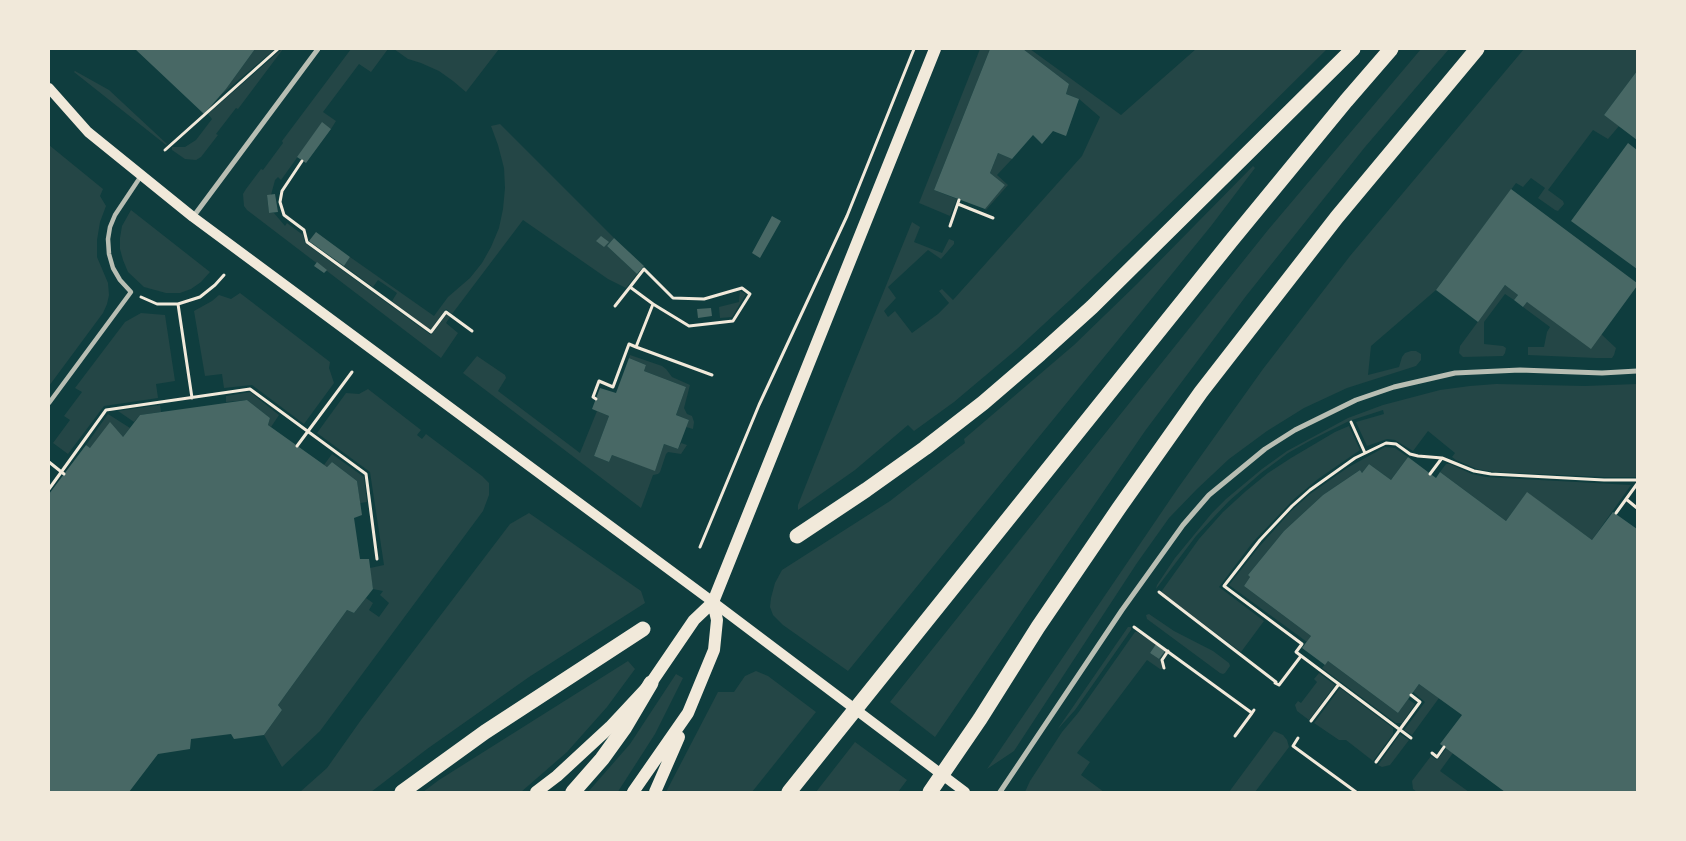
<!DOCTYPE html>
<style>
body{margin:0}
#map{position:relative;width:1686px;height:841px;overflow:hidden;background:#0f3d3e;font-family:Lato,sans-serif}
canvas{display:block}
.frame{position:absolute;inset:0;border:50px solid #f1e9da;pointer-events:none}
</style>
<div id="map">
<canvas width="1686" height="841"></canvas>
<div class="frame"></div>
</div>
<script>
const ctx = document.querySelector('canvas').getContext('2d');
ctx.lineJoin = 'round';
function fillPath(path, color) { ctx.fillStyle = color; ctx.fill(path, 'evenodd'); }
const shape = rows => new Path2D(rows.map(r => 'M' + r).join(''));
function trace(path, color, width, dash) { ctx.strokeStyle = color; ctx.lineWidth = width; ctx.lineCap = dash ? 'butt' : 'round'; ctx.setLineDash(dash || []); ctx.stroke(path); }
fillPath(shape([
 [255,49,275,49,221,95,226,89],
 [282,49,283,49,238,109,236,108,216,134,218,135,201,157,196,160,185,159,172,150,172,147,185,147,196,140,212,119,208,114],
 [351,49,388,49,371,72,359,64,323,112,336,121,331,129,322,123,281,180,278,177,275,180,271,195,267,196,269,213,274,213,285,226,287,223,303,235,305,243,431,335,447,314,450,317,446,323,458,333,441,358,247,210,244,206,243,194,246,189,261,169,263,170,283,143,282,141],
 [394,49,499,49,466,92,453,81,439,71,421,63,408,59],
 [980,49,990,49,934,190,957,199,950,216,919,203],
 [1023,49,1030,49,1121,115,1196,49,1327,49,1210,165,1070,300,1017,349,954,402,914,431,908,425,855,470,798,510,798,505,848,379,912,222,920,227,914,242,942,253,949,239,954,241,954,244,941,259,928,250,888,287,896,298,884,311,888,317,895,311,912,333,938,314,949,303,939,291,942,289,953,300,1082,156,1100,117,1079,99,1066,94,1069,84],
 [1421,49,1449,49,1365,147,1246,296,1145,431,935,737,890,702,1268,230],
 [1524,49,1637,49,1637,71,1604,115,1619,126,1608,139,1593,130,1548,190,1563,201,1564,204,1558,211,1555,210,1538,198,1545,188,1531,178,1523,187,1516,183,1436,290,1371,346,1368,375,1399,367,1402,357,1405,353,1411,351,1416,351,1421,354,1421,360,1416,366,1347,388,1304,408,1267,431,1229,459,1197,489,1169,518,1137,563,1014,751,987,769,1178,488,1263,369,1350,256],
 [75,71,109,90,167,144,166,145,74,72],
 [500,124,614,238,607,246,637,274,626,288,608,279,523,220,452,314,446,309,430,330,392,301,397,293,378,280,373,287,344,266,350,257,434,316,448,297,470,278,482,263,491,247,499,228,503,209,505,188,504,168,498,145,491,126],
 [49,145,103,189,100,196,106,206,100,222,97,240,97,257,108,283,109,295,107,304,103,313,49,386],
 [998,153,1012,159,997,175,1008,185,986,210,985,209,1005,185,990,173],
 [1253,166,1255,168,1211,226,848,671,783,625,773,615,770,607,771,598,775,583,782,570,890,501,965,443,964,439,1074,345,1137,284],
 [131,210,210,272,201,282,191,289,180,293,166,293,144,287,128,272,123,260,120,249,120,238,122,226],
 [1505,285,1518,295,1514,300,1505,294,1484,322,1484,344,1503,346,1506,348,1505,353,1503,356,1463,357,1459,353,1460,346],
 [740,291,746,294,732,317,720,318,719,307,739,302],
 [240,293,330,362,329,368,334,383,304,424,252,385,224,388,222,374,205,376,194,311,212,301,219,295,231,299],
 [1527,302,1601,334,1616,348,1614,355,1612,358,1596,358,1528,355,1528,347,1544,347,1547,332,1550,327,1523,307],
 [141,313,165,315,175,381,156,384,158,398,104,406,68,454,53,443,70,420,64,416,82,392,75,388,125,322],
 [630,355,662,366,666,369,672,377,690,385,684,408,687,414,692,416,694,422,693,429,686,427,689,420,676,415,686,387,644,371,646,365,629,358],
 [477,356,505,375,506,378,498,391,580,453,597,411,609,416,594,456,609,462,612,455,655,470,664,444,678,449,681,443,687,445,681,454,668,452,666,454,660,472,658,474,653,475,641,508,463,373],
 [1496,384,1585,386,1637,384,1637,477,1604,477,1495,472,1477,469,1456,460,1452,457,1455,453,1428,431,1413,451,1395,440,1387,439,1367,446,1356,422,1384,414,1383,410,1349,421,1313,439,1288,453,1261,473,1229,501,1196,536,1156,589,1157,585,1175,558,1212,513,1226,499,1262,469,1287,451,1348,418,1383,405,1440,390,1470,386],
 [368,389,421,430,417,435,422,439,426,434,482,476,489,483,489,495,483,511,320,731,282,767,264,735,282,710,278,705,347,610,354,613,366,598,373,603,369,610,379,617,389,603,380,595,383,591,373,589,370,572,370,568,384,565,370,472,317,433,346,393,359,394],
 [250,392,279,415,271,427,268,425,270,418,247,400,226,402,226,396],
 [160,405,161,412,140,415,134,422,118,411],
 [108,414,130,428,123,437,90,448,86,445],
 [1349,426,1360,450,1318,479,1294,499,1253,542,1219,587,1264,621,1241,652,1161,592,1199,539,1223,512,1246,491,1268,473,1291,458,1335,432],
 [1385,447,1395,448,1408,457,1391,480,1369,464,1362,473,1360,470,1323,495,1284,531,1248,575,1250,577,1244,586,1311,636,1307,642,1229,585,1258,548,1291,511,1310,494,1347,468],
 [332,454,364,477,367,502,360,503,357,481,332,462,327,467,324,465],
 [1446,464,1450,464,1472,474,1486,477,1631,485,1592,540,1527,493,1506,521,1440,472],
 [529,513,641,591,645,603,529,677,427,749,371,792,300,792,327,768,361,720,510,524],
 [1149,614,1174,631,1213,651,1229,663,1230,666,1225,673,1223,674,1220,673,1147,619,1146,615],
 [1128,627,1131,627,1131,630,1075,710,1057,730],
 [1135,632,1137,632,1156,644,1150,653,1159,659,1164,652,1165,653,1161,658,1163,669,1160,669,1147,660,1077,753,1090,762,1081,775,1104,792,1025,792,1030,781,1062,732,1078,713],
 [628,661,635,669,607,707,567,752,521,792,423,792,439,780],
 [1328,661,1398,713,1408,699,1415,704,1402,723,1396,723,1322,668],
 [756,671,768,676,816,712,752,792,666,792,718,692,734,692,745,676],
 [1319,673,1335,685,1309,720,1297,711,1295,705,1298,701,1301,703,1317,682,1314,679],
 [676,674,683,678,655,734,619,790,618,792,588,792,630,744],
 [1419,684,1439,698,1412,735,1404,730,1425,702,1413,692],
 [1340,688,1393,728,1393,734,1373,761,1346,740,1339,740,1314,723],
 [1274,731,1283,735,1287,740,1289,747,1255,792,1229,792],
 [1400,734,1409,740,1390,765,1382,767,1378,765],
 [855,742,907,780,898,792,816,792],
 [1446,749,1453,753,1440,771,1469,792,1417,792,1413,789,1412,781,1431,756,1437,760]
]), '#244646');
fillPath(shape([
 [135,49,190,49,193,50,194,49,255,49,226,89,204,114],
 [990,49,1023,49,1069,84,1066,94,1079,99,1066,136,1053,131,1042,144,1033,135,1012,159,998,153,990,173,1005,185,985,209,934,190],
 [1637,71,1637,140,1604,115],
 [322,122,331,129,306,163,297,157],
 [1628,143,1637,150,1637,269,1571,221],
 [1511,189,1637,283,1637,286,1591,349,1527,302,1523,307,1514,300,1518,295,1505,285,1478,322,1436,290],
 [275,194,278,212,269,213,267,195],
 [772,216,781,221,760,258,752,253],
 [316,232,350,257,344,266,309,241],
 [601,236,609,242,604,247,596,241],
 [614,238,644,266,637,274,607,246],
 [317,262,327,270,324,273,314,266],
 [711,308,712,316,698,318,697,309],
 [629,358,646,365,644,371,686,387,676,415,689,420,678,449,664,444,655,471,612,455,609,462,594,456,609,416,592,409,600,388,616,393],
 [247,400,270,418,268,425,327,467,332,462,357,481,362,515,354,518,360,559,369,559,373,589,354,613,347,610,278,705,282,710,264,735,234,739,231,734,191,739,190,749,158,754,129,792,49,792,49,494,86,445,90,448,110,422,123,437,140,415],
 [1408,457,1436,478,1440,472,1506,521,1527,492,1592,540,1613,512,1637,529,1637,792,1505,792,1440,744,1462,715,1419,684,1398,713,1328,661,1325,665,1302,648,1311,636,1244,586,1250,577,1248,575,1284,531,1323,495,1360,470,1362,473,1369,464,1391,480],
 [1156,644,1165,651,1159,659,1150,653]
]), '#486865');
trace(shape([
 [165,150,278,49],
 [302,161,282,191,280,202,284,215,304,230,307,242,431,332,446,312,472,331],
 [958,204,993,218],
 [950,226,959,200],
 [630,287,644,269,673,298,704,299,742,288,750,294,733,321,689,326,653,304],
 [141,297,157,304,178,304,200,297,215,285,224,275],
 [178,304,192,398],
 [636,347,712,375],
 [596,399,593,397,599,381,613,387,629,344,636,347,653,304,630,287,615,306],
 [1351,422,1365,453],
 [297,446,352,372],
 [49,462,64,474],
 [1430,474,1442,458],
 [49,489,106,410,250,389,366,474,377,559],
 [1626,499,1637,508],
 [1616,513,1637,484],
 [700,547,759,405,847,216,914,49],
 [1159,592,1276,682],
 [1134,627,1252,713,1254,710],
 [1164,668,1162,660,1168,651],
 [1275,683,1279,685,1301,656],
 [1311,721,1339,684],
 [1235,736,1252,713],
 [1298,738,1293,746,1356,792],
 [1411,738,1296,652,1302,644,1224,586,1260,540,1292,506,1310,490,1355,458,1386,443,1396,444,1410,454,1418,456,1442,458,1474,471,1491,474,1604,480,1637,480],
 [1432,753,1437,757,1444,747],
 [1376,762,1420,702,1411,695]
]), '#f1e9da', 3);
trace(shape([
 [49,403,131,292,120,280,113,268,109,254,108,239,110,227,115,215,141,176]
]), '#b8beb3', 4.5);
trace(shape([
 [193,217,318,49],
 [1000,792,1122,610,1183,525,1209,495,1265,449,1295,430,1356,400,1394,387,1455,373,1520,370,1602,373,1637,371]
]), '#b8beb3', 5);
trace(shape([
 [49,88,88,132,193,217,713,602,965,792]
]), '#f1e9da', 10);
trace(shape([
 [536,792,557,776,610,727,651,683,694,620,713,602,935,49],
 [633,792,688,713,714,650,717,620,713,602],
 [655,792,679,737]
]), '#f1e9da', 12);
trace(shape([
 [797,536,866,490,925,448,983,403,1040,354,1092,307,1353,49],
 [402,792,485,732,643,629],
 [573,792,602,759,625,727,651,683],
 [789,792,1231,241,1346,101,1391,49],
 [930,792,980,719,1038,627,1119,508,1201,392,1337,217,1477,49]
]), '#f1e9da', 15);
</script>
